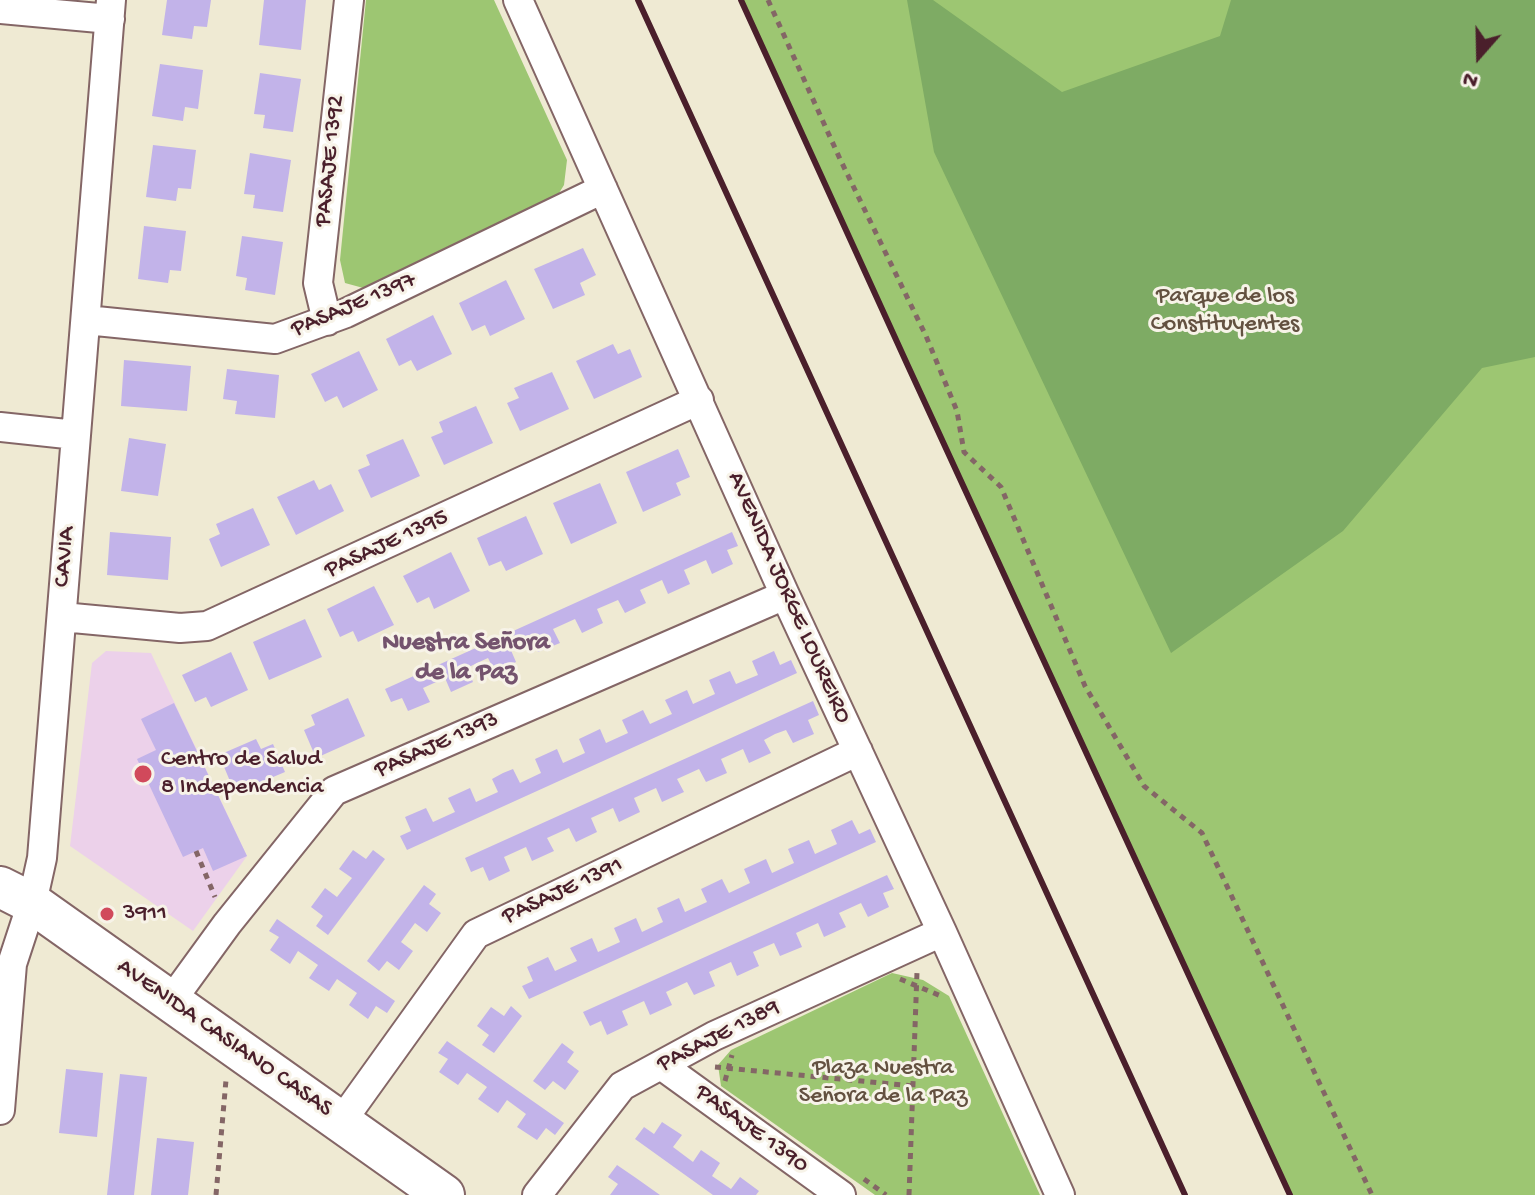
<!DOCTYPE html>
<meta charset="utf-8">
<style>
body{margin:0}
#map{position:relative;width:1535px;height:1195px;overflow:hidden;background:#efead3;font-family:"Gochi Hand",sans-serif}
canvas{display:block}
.north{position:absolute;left:1439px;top:16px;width:80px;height:80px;-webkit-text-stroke:6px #f7f3e8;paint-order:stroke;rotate:200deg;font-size:22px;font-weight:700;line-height:32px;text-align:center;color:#4a1f2b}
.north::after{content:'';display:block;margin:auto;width:28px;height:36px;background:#4a1f2b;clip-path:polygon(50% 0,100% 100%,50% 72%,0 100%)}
</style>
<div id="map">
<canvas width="1535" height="1195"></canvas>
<div class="north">N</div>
</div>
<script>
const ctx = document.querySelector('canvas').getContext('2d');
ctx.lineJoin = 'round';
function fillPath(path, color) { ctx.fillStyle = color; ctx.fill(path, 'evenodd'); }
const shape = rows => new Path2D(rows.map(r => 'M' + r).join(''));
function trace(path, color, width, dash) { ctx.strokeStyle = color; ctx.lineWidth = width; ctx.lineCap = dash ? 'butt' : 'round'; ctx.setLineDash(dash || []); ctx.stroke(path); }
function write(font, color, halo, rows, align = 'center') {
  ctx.font = font + ' "Gochi Hand",sans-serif'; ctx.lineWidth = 6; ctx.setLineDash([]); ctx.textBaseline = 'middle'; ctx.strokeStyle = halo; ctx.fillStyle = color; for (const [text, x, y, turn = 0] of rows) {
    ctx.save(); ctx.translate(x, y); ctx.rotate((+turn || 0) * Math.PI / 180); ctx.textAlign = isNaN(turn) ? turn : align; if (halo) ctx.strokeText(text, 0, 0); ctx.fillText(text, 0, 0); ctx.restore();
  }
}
fillPath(shape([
 [106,651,151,653,247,856,193,931,70,846,92,663]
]), '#ecd1ea');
fillPath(shape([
 [366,0,494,0,567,160,564,185,551,206,367,289,345,283,340,260],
 [741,0,1535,0,1535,1195,1290,1195,908,366],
 [892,973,923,980,949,996,1040,1195,875,1195,721,1086,718,1065,731,1050]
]), '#9dc672');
fillPath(shape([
 [907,0,933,0,1062,92,1220,36,1231,0,1535,0,1535,357,1482,368,1343,531,1171,653,934,152]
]), '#7eab64');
fillPath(shape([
 [167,0,211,0,207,27,194,26,192,39,162,35],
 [264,0,306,0,301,50,259,45],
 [160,64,203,70,198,109,185,107,183,121,152,116],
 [260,73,301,79,293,132,263,128,265,115,254,114],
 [153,145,196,150,191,189,178,188,176,201,146,197],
 [250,153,291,160,283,212,253,208,255,195,244,194],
 [144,226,186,231,181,271,170,270,168,283,138,279],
 [242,236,283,242,275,295,245,290,247,278,236,276],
 [583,248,596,275,580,283,585,295,553,309,534,269],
 [506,280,525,319,490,336,485,325,472,331,459,303],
 [433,315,452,354,417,371,411,360,399,366,386,339],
 [613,344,618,354,630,349,642,377,594,399,576,361],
 [359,351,378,390,343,408,337,396,325,402,311,374],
 [124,360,191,366,187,411,121,406],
 [227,369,279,375,275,418,235,414,237,401,223,399],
 [552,372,569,409,520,431,507,403,519,398,514,388],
 [476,406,493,443,444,465,431,437,443,432,439,422],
 [129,438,166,444,158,496,121,491],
 [403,439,420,476,371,498,358,470,370,465,366,455],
 [678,449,690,477,676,483,681,495,643,512,626,472],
 [314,480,319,490,331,484,344,511,296,535,277,497],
 [600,483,617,523,571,544,553,503],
 [253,508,270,545,221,567,209,539,220,534,216,524],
 [526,516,543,554,506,571,501,561,489,566,477,538],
 [110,532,171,537,168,580,107,575],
 [732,532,738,546,727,550,733,564,712,574,706,560,684,570,690,584,668,594,662,580,640,590,646,603,625,613,618,600,597,609,603,623,582,633,575,619,553,629,560,643,538,652,532,638,510,648,516,662,495,672,488,658,477,663,467,668,473,682,451,692,445,678,423,688,430,702,408,711,402,698,391,702,385,689],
 [451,552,470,591,434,609,429,597,417,603,403,576],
 [374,586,394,625,358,642,353,631,340,637,327,609],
 [305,619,322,657,269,680,253,642],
 [774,651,780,665,791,660,797,673,407,850,400,836,411,831,405,817,426,808,433,822,455,812,448,798,470,788,476,802,498,792,492,779,503,773,513,769,520,783,541,773,535,759,557,749,563,763,585,753,579,739,600,729,606,743,628,733,622,720,643,710,650,724,672,714,665,700,687,690,693,704,715,694,709,680,730,671,736,684,758,675,752,661],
 [231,652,248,690,211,707,206,697,195,702,182,675],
 [348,698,365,736,316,758,304,730,315,725,311,715],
 [813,701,819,715,808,720,814,734,793,743,786,730,775,734,764,740,771,753,749,763,743,749,721,759,727,773,706,782,699,769,677,779,684,792,662,802,656,788,634,798,640,812,619,822,613,808,591,818,597,832,576,842,569,828,547,838,554,851,532,861,526,847,504,857,510,871,489,881,483,867,471,872,465,858],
 [174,703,247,856,213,871,203,848,183,857,137,759,156,750,141,719],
 [256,739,261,749,273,744,285,772,235,793,219,755],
 [852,820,859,834,870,829,876,842,529,999,522,986,533,981,527,967,548,957,555,971,577,961,570,948,592,938,598,952,620,942,614,928,636,918,642,932,663,922,657,908,679,898,685,912,707,902,701,889,722,879,729,893,750,883,744,869,766,859,772,873,794,863,788,849,809,840,815,854,837,844,831,830],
 [353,850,366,859,373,850,385,859,328,935,316,926,323,916,311,907,325,888,337,897,344,888,352,878,339,869],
 [887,875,894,889,883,893,889,907,868,917,861,903,839,913,846,927,824,937,818,923,796,933,802,947,780,956,774,943,753,952,759,966,737,976,731,962,709,972,715,986,694,995,687,982,666,992,672,1005,650,1015,644,1001,622,1011,628,1025,607,1035,601,1021,590,1026,583,1012],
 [424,885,436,894,429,904,441,913,427,932,415,923,401,942,413,951,399,970,387,961,379,971,367,961],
 [277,919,395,1001,387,1013,376,1006,368,1019,349,1005,357,993,337,979,329,991,309,978,318,965,298,951,290,964,270,950,279,937,269,931],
 [511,1006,522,1016,494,1053,482,1045,489,1035,477,1026,491,1007,504,1016],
 [447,1041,564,1123,555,1135,546,1128,537,1140,517,1127,526,1114,507,1100,498,1113,478,1099,487,1087,467,1073,458,1085,439,1072,448,1059,438,1053],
 [562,1043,574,1052,567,1062,579,1071,565,1090,553,1081,545,1090,533,1081],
 [66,1069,103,1073,97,1137,59,1133],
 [120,1074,147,1077,134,1195,107,1195],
 [662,1122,682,1135,673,1147,693,1162,701,1150,720,1163,712,1176,731,1189,740,1177,759,1191,756,1195,713,1195,635,1139,644,1127,654,1134],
 [157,1138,194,1142,188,1195,151,1195],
 [617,1165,636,1178,660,1195,610,1195,618,1184,608,1177]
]), '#c2b3e9');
const street = shape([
 [518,0,785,595,942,932,1060,1195],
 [0,9,110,19],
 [86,320,275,339,346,313,603,189],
 [327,321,318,283,349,0],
 [0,427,76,435],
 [62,617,180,628,207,626,699,400],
 [171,1001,227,924,334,791,785,595],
 [661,1065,841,1195],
 [0,1110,12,964,32,903,42,858,111,0],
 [341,1122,476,934,858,751],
 [537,1195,622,1086,714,1036,942,932]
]);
const secondary = shape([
 [0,887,32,903,444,1195]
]);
trace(street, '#846666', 32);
trace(secondary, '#846666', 44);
trace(shape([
 [768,0,840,159,926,336,957,411,964,452,1001,487,1085,686,1144,786,1202,833,1372,1195],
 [196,851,215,897],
 [900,979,941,996,942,998],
 [715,1067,913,1086],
 [725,1081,732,1055],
 [864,1179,886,1195],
 [216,1195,226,1080],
 [909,1195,917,972]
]), '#846666', 5, [6, 6]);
trace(street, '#fff', 28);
trace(secondary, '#fff', 40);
trace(shape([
 [638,0,1185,1195],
 [741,0,908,366,1290,1195]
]), '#4a1f2b', 6);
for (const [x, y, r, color] of [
 [143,774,10,"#d1495b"],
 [107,914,8,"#d1495b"]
]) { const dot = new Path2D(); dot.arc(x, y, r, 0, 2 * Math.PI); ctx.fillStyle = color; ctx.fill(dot); trace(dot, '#f7f3e8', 3); }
write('24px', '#4a1f2b', '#f7f3e8', [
 ["PASAJE 1392",331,161,-84],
 ["PASAJE 1397",354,306,-23],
 ["PASAJE 1395",387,545,-25],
 ["CAVIA",66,557,-85],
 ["AVENIDA JORGE LOUREIRO",788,598,66],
 ["PASAJE 1393",437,746,-24],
 ["PASAJE 1391",563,892,-25],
 ["PASAJE 1389",719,1037,-27],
 ["AVENIDA CASIANO CASAS",224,1039,35],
 ["PASAJE 1390",751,1130,36]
]);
write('24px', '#635140', '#f7f3e8', [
 ["Parque de los",1225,297],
 ["Constituyentes",1225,325],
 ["Plaza Nuestra",883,1069],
 ["Señora de la Paz",883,1097]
]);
write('24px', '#4a1f2b', '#f7f3e8', [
 ["Centro de Salud",161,760],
 ["8 Independencia",161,788],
 ["3911",123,914]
], 'left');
write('bold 26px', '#74536e', '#f7f3e8', [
 ["Nuestra Señora",466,644],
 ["de la Paz",466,674]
]);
</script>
